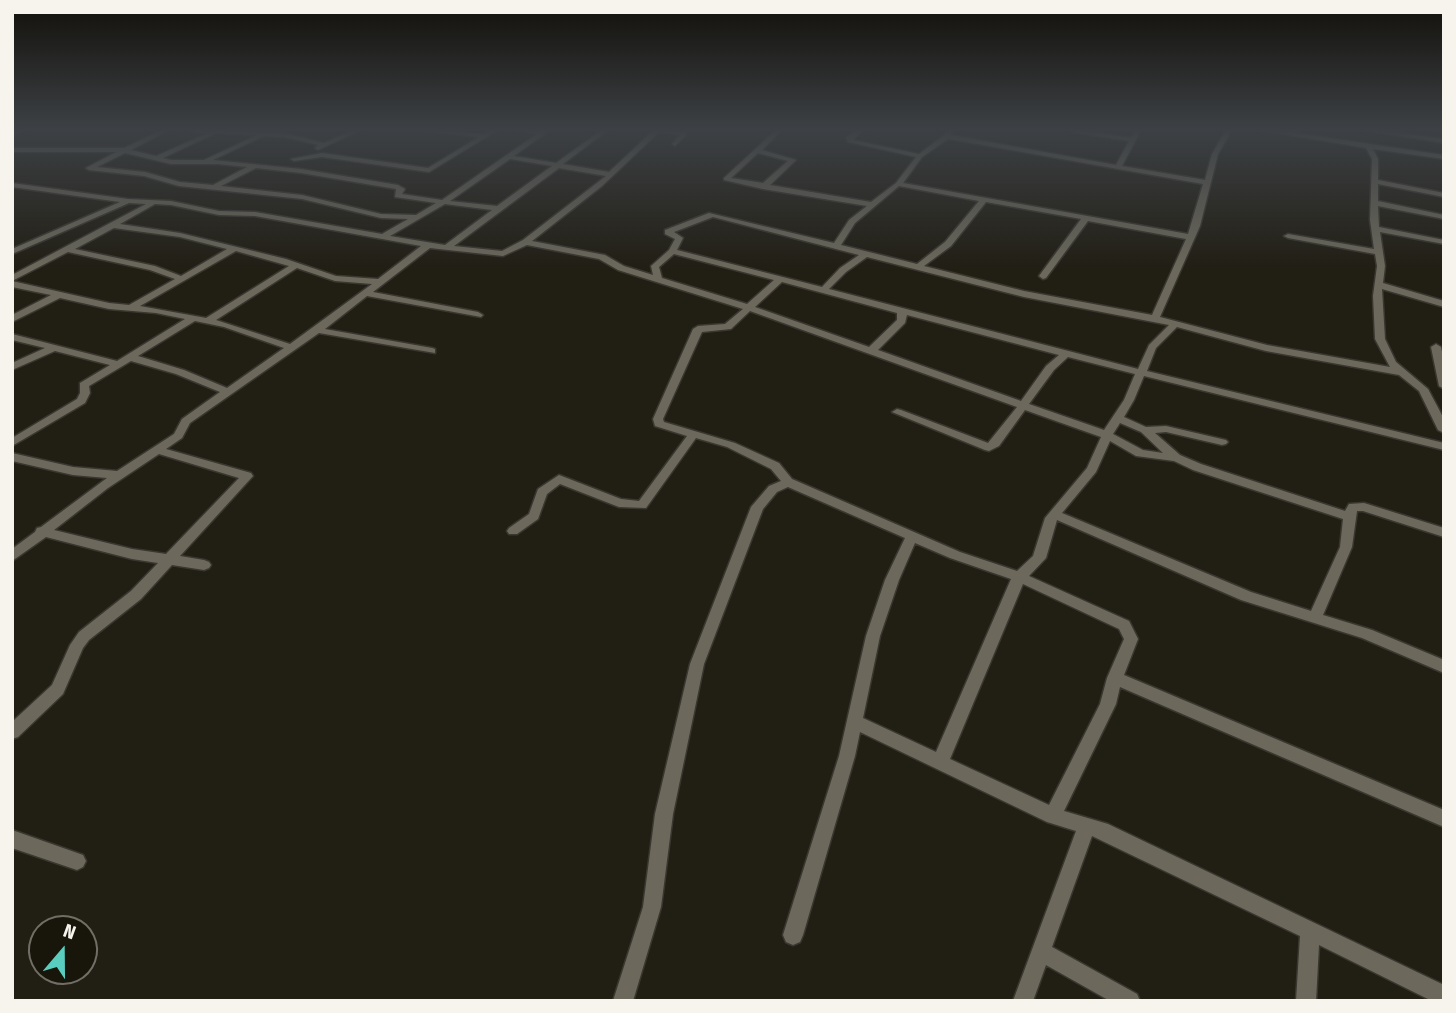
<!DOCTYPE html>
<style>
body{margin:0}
#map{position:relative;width:1456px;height:1013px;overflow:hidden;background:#211e14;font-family:"Fira Sans Condensed",sans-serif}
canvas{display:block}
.frame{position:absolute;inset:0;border:14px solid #f6f4ed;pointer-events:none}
.north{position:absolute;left:28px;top:915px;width:70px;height:70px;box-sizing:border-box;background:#18150b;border:2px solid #716e65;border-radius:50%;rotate:20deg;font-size:19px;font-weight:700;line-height:28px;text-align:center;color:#f6f4ed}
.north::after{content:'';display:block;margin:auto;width:24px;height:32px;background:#59cebf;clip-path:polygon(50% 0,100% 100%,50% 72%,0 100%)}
</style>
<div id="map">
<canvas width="1456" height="1013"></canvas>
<div class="frame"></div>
<div class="north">N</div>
</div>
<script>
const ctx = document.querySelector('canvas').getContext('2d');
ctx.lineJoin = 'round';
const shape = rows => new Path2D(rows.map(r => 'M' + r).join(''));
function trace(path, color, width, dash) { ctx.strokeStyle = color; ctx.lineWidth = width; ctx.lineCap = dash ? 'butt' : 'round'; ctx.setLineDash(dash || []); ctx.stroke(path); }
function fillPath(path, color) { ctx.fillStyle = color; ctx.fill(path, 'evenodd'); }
const street = shape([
 [17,130,24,130,12,136,12,132,17,130],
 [162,130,169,130,131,150,156,156,208,133,193,132,190,130,284,133,324,143,354,130,361,130,318,150,315,148,318,145,284,137,264,136,213,160,301,169,398,185,405,189,402,194,442,200,537,134,517,130,550,130,514,156,556,163,602,130,608,130,563,164,609,172,654,130,686,133,686,135,675,146,672,144,680,135,659,132,602,186,532,241,605,255,624,266,653,275,651,266,669,250,675,239,665,234,665,230,709,213,834,243,849,220,867,206,763,189,724,180,724,178,776,130,782,130,762,150,796,160,770,185,871,202,896,183,916,157,848,142,846,138,856,130,863,130,853,140,919,154,943,136,947,130,953,130,951,135,1116,165,1129,141,1072,132,1069,130,1081,130,1131,138,1135,130,1141,130,1122,166,1205,180,1212,154,1226,130,1232,130,1218,154,1200,226,1160,317,1267,345,1390,367,1375,339,1373,296,1377,266,1375,254,1288,238,1284,236,1288,234,1374,249,1370,220,1372,159,1366,148,1259,130,1290,132,1290,130,1296,130,1296,133,1444,155,1444,159,1373,149,1378,159,1378,180,1444,193,1444,197,1378,184,1378,201,1444,215,1444,219,1378,206,1379,227,1444,240,1444,244,1380,232,1385,266,1383,283,1444,301,1444,307,1382,289,1385,339,1396,362,1428,389,1444,419,1444,433,1438,430,1419,391,1399,375,1266,351,1177,327,1156,348,1147,371,1444,443,1444,450,1144,376,1134,400,1124,417,1146,427,1166,426,1226,440,1228,442,1226,444,1222,445,1166,432,1155,433,1180,455,1201,464,1345,511,1349,504,1364,503,1444,528,1444,537,1363,511,1357,511,1352,547,1323,615,1372,630,1444,660,1444,673,1362,638,1241,600,1057,520,1046,558,1029,576,1129,621,1138,639,1124,675,1444,810,1444,827,1120,687,1116,704,1064,811,1108,824,1444,985,1444,1001,1432,1001,1319,945,1316,1001,1296,1001,1300,936,1092,836,1052,947,1137,994,1140,1001,1110,1001,1046,965,1033,1001,1013,1001,1076,831,1047,822,860,732,855,756,803,935,800,942,793,945,786,942,783,935,839,756,866,636,885,580,905,538,788,487,777,492,763,509,704,664,673,814,661,907,633,1001,613,1001,643,907,655,814,690,664,751,507,769,486,781,481,771,469,727,447,696,438,646,508,619,507,560,484,547,494,538,519,517,534,509,534,507,531,509,528,529,514,538,489,559,475,621,499,639,501,687,436,655,426,653,419,693,329,698,326,725,324,743,309,618,270,599,259,527,245,503,256,430,248,373,292,478,312,483,315,481,317,367,296,325,329,432,348,435,349,435,353,319,333,190,423,182,438,166,449,251,473,253,476,180,556,204,560,209,562,211,565,209,568,204,570,172,565,141,599,89,640,83,648,63,694,18,737,12,739,12,722,52,685,70,645,79,632,131,591,158,563,132,559,46,537,12,561,12,549,35,532,37,528,41,527,107,478,73,475,12,461,12,453,73,467,117,471,174,434,182,419,220,392,176,374,131,361,89,386,90,393,85,403,12,446,12,438,77,399,80,393,80,383,110,365,55,351,12,370,12,363,45,348,12,340,12,334,117,361,185,319,156,313,109,309,60,298,12,322,12,315,51,295,12,287,12,275,146,204,129,203,12,254,12,249,120,202,12,187,12,183,128,199,171,201,219,211,255,212,382,234,408,219,381,218,302,199,179,186,144,176,89,170,86,168,116,152,12,152,12,148,124,148,162,130],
 [216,133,257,135,204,160,171,160,163,158,216,133],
 [948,139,949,139,1203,184,1188,234,903,183,922,157,948,139],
 [125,153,171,164,218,164,247,167,213,185,180,182,145,172,97,167,125,153],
 [758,153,788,161,763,183,731,178,758,153],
 [510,159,552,166,497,206,450,201,510,159],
 [256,168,301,173,396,189,395,197,436,203,416,215,381,214,302,195,221,186,256,168],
 [559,168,606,176,523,240,502,251,454,246,559,168],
 [899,186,979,201,945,242,917,264,841,245,855,223,899,186],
 [986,202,1081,219,1039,276,1043,279,1046,278,1088,221,1186,239,1152,315,1024,291,924,266,951,246,986,202],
 [155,204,171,205,219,215,255,216,421,246,378,279,336,276,286,259,180,233,120,224,155,204],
 [445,204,492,210,445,245,390,236,445,204],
 [713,217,859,255,840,268,822,287,677,250,683,238,674,232,713,217],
 [114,228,180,237,227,249,181,276,155,266,75,249,114,228],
 [236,251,289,266,206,318,140,306,236,251],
 [68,252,150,270,175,279,129,305,109,303,12,281,68,252],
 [674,254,774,280,747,304,662,278,659,267,674,254],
 [867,257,1024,297,1169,325,1149,345,1138,369,829,289,846,272,867,257],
 [297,268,335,281,372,284,290,344,216,320,297,268],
 [782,282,897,313,897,320,869,347,755,307,782,282],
 [750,311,1017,407,988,443,901,410,897,409,892,412,985,450,989,451,999,446,1025,410,1101,437,1087,468,1045,518,1033,556,1017,571,960,552,792,479,779,463,735,443,664,422,663,419,702,332,731,329,750,311],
 [907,315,1059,355,1046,366,1021,401,878,350,905,323,907,315],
 [195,321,224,327,284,348,227,388,184,370,138,356,195,321],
 [1068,357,1135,374,1124,400,1104,430,1029,404,1054,370,1068,357],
 [1120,423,1141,432,1163,453,1143,450,1113,434,1120,423],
 [1110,441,1136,456,1174,461,1193,470,1343,519,1340,547,1311,611,1251,592,1062,513,1096,472,1110,441],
 [159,454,239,478,166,554,132,549,54,530,108,488,159,454],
 [915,543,950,558,1011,579,936,752,863,718,880,636,899,580,915,543],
 [1023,584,1119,629,1124,639,1107,678,1100,704,1049,805,950,759,1023,584],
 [418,130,484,134,491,130,498,130,429,172,322,157,294,161,291,159,322,153,428,168,479,137,418,130],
 [1363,130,1377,130,1444,139,1444,143,1363,130],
 [1436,344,1441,347,1444,361,1444,389,1439,386,1431,347,1436,344],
 [12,830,83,855,86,861,83,867,77,870,12,848,12,830]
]);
trace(street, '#3a3731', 3);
fillPath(street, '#6c695c');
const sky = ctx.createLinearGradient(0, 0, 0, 271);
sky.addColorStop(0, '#12100b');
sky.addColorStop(0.48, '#3d4145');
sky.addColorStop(1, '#3d414500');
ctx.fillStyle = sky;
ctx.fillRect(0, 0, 1456, 271);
</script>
